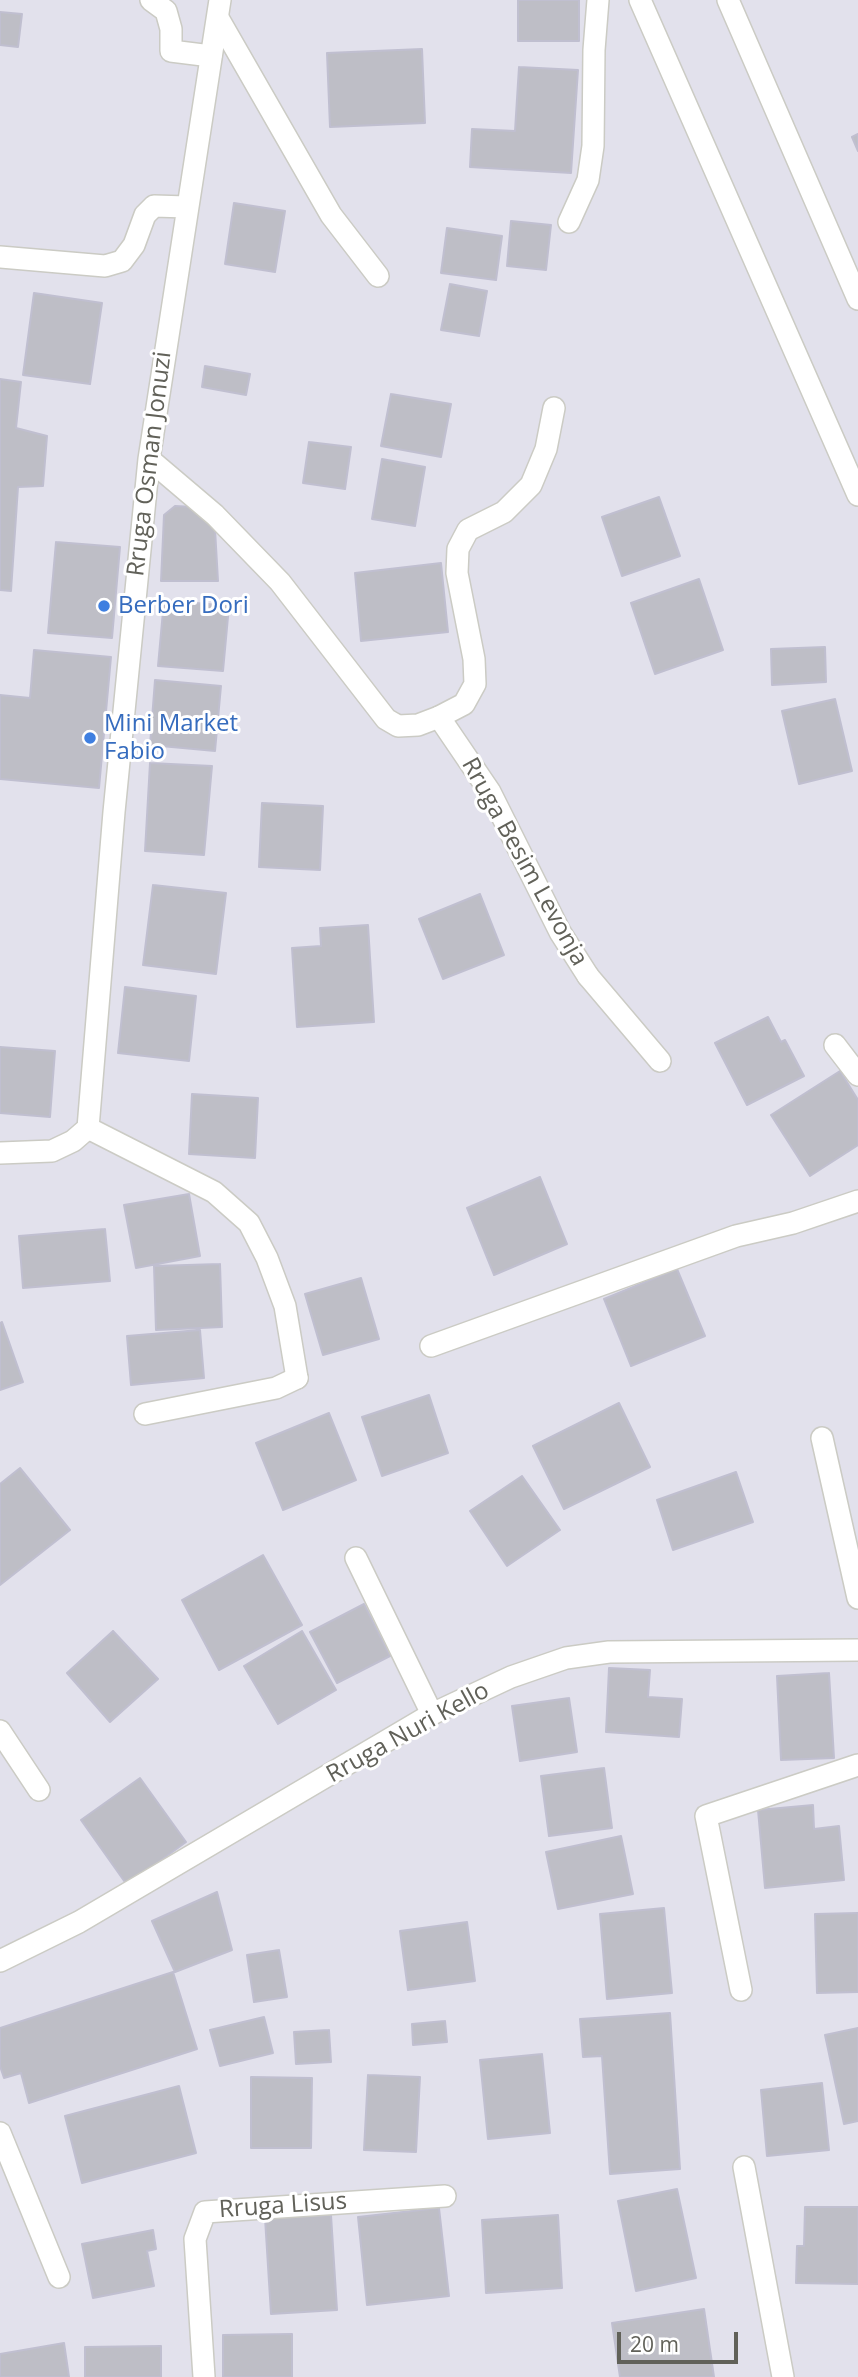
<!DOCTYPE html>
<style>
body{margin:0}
#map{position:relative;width:858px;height:2377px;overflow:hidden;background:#e2e1ec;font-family:"Open Sans",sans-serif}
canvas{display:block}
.scale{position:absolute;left:617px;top:2332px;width:121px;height:32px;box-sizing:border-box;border:4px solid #616159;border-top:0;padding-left:9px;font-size:21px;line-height:24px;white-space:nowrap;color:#616159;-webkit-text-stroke:5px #fff;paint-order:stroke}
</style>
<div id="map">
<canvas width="858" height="2377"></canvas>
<div class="scale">20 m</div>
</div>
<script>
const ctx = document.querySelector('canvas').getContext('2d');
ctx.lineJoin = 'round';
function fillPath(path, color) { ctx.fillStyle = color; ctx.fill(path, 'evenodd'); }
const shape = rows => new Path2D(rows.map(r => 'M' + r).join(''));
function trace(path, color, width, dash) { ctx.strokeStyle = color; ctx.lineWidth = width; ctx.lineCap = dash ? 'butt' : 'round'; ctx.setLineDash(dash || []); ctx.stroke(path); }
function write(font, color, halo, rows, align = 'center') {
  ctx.font = font + ' "Open Sans",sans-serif'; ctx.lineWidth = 6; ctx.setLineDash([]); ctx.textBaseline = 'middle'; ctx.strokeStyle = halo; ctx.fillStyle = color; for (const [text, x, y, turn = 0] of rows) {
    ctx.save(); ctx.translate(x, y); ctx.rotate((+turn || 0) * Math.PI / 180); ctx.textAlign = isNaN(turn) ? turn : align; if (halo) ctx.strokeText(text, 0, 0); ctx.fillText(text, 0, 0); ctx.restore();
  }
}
const building = shape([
 [518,0,579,0,579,41,518,41,518,0],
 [0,12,22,14,18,47,0,45,0,12],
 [422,49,425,123,330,127,327,53,422,49],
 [519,67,578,70,571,173,470,167,472,129,515,131,519,67],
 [858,134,858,151,852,137,858,134],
 [234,203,285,211,275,272,225,264,234,203],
 [511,221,551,225,546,270,507,266,511,221],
 [447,228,502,236,496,280,441,273,447,228],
 [450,284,487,291,479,336,441,330,450,284],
 [34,293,102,303,90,384,23,375,34,293],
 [205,366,250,374,246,395,202,387,205,366],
 [0,379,21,382,16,428,47,436,43,486,18,487,11,591,0,590,0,379],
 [391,394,451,404,441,457,381,446,391,394],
 [309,442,351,447,345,489,303,483,309,442],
 [382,459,425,467,415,526,372,519,382,459],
 [659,497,680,556,622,576,602,517,659,497],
 [175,506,194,507,215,529,218,581,161,581,164,515,175,506],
 [56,542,120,547,112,638,48,633,56,542],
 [441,563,448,632,361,641,355,573,441,563],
 [699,579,723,650,655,674,631,603,699,579],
 [164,600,229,606,223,671,158,666,164,600],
 [825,647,826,682,772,685,771,649,825,647],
 [34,650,111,657,99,788,0,779,0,695,30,698,34,650],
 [155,680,221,686,215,751,150,745,155,680],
 [835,699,852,771,799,784,782,711,835,699],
 [150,763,212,766,204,855,145,851,150,763],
 [262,803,323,806,320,870,259,867,262,803],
 [153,885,226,893,216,974,143,965,153,885],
 [480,894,504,955,443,979,419,919,480,894],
 [368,925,374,1022,297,1027,292,948,321,946,320,928,368,925],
 [125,987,196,996,189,1061,118,1053,125,987],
 [768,1017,781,1042,785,1040,804,1076,747,1105,715,1043,768,1017],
 [0,1047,55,1051,50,1117,0,1113,0,1047],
 [840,1071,858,1100,858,1145,810,1176,771,1115,840,1071],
 [192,1094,258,1098,255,1158,189,1154,192,1094],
 [540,1177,567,1244,494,1275,467,1208,540,1177],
 [189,1194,200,1256,136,1268,124,1205,189,1194],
 [105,1229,110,1281,23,1288,19,1236,105,1229],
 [220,1264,222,1327,156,1330,154,1266,220,1264],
 [677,1269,705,1336,631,1366,604,1299,677,1269],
 [361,1278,379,1339,323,1355,305,1294,361,1278],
 [2,1322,23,1382,0,1390,0,1323,2,1322],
 [200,1330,204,1378,131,1385,127,1336,200,1330],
 [429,1395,448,1453,382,1476,362,1417,429,1395],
 [619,1403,650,1467,564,1509,533,1446,619,1403],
 [329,1413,356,1480,283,1510,256,1443,329,1413],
 [20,1468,70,1530,0,1585,0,1484,20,1468],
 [736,1472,753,1522,673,1550,657,1500,736,1472],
 [522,1476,560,1530,507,1566,470,1511,522,1476],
 [263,1555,302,1625,219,1670,182,1600,263,1555],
 [364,1604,390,1656,337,1683,310,1632,364,1604],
 [113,1631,158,1679,110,1722,67,1673,113,1631],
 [302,1631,336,1690,278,1724,244,1666,302,1631],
 [609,1668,650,1670,648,1697,682,1699,679,1737,606,1732,609,1668],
 [829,1673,834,1758,781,1760,777,1676,829,1673],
 [569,1698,577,1752,520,1761,512,1706,569,1698],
 [604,1768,612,1828,549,1836,541,1776,604,1768],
 [140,1778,186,1842,127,1885,81,1820,140,1778],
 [813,1805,814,1829,839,1826,844,1880,765,1888,758,1810,813,1805],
 [621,1836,633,1894,558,1909,546,1852,621,1836],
 [217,1892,232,1950,175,1972,152,1921,217,1892],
 [664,1908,672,1993,607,1999,600,1914,664,1908],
 [858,1913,858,1992,817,1993,815,1914,858,1913],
 [467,1922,475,1981,408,1990,400,1931,467,1922],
 [279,1950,287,1997,254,2002,247,1955,279,1950],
 [173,1972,197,2049,29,2103,21,2073,4,2078,0,2066,0,2028,173,1972],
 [670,2013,680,2169,610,2174,602,2056,583,2057,580,2019,670,2013],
 [264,2017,273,2053,220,2066,210,2030,264,2017],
 [445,2021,447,2042,413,2045,412,2024,445,2021],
 [858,2028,858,2121,844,2124,825,2035,858,2028],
 [329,2030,331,2062,296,2064,294,2032,329,2030],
 [542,2054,550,2133,488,2139,480,2060,542,2054],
 [368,2075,420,2077,416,2152,364,2150,368,2075],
 [251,2077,312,2078,311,2148,251,2148,251,2077],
 [822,2083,829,2150,767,2156,761,2090,822,2083],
 [179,2086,196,2153,82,2183,65,2116,179,2086],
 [677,2189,696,2278,636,2291,618,2201,677,2189],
 [805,2207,858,2207,858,2284,796,2283,797,2246,804,2246,805,2207],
 [439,2208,449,2296,367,2305,358,2217,439,2208],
 [331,2215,337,2310,271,2314,265,2218,331,2215],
 [558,2215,562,2288,486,2293,482,2220,558,2215],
 [153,2230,156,2249,147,2251,154,2286,93,2298,82,2244,153,2230],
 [704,2309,714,2377,620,2377,612,2323,704,2309],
 [292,2334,292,2377,223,2377,223,2335,292,2334],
 [64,2343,69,2377,0,2377,0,2354,64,2343],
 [161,2346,161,2377,85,2377,85,2347,161,2346]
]);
fillPath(building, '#bebec6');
trace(building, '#c0bfd0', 2);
const service = shape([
 [151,0,166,11,171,29,171,51,211,56],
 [218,18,331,215,378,276],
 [439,717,464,704,475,684,474,659,457,573,458,549,468,530,504,512,531,485,546,449,554,408],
 [588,976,660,1061],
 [835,1045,858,1075],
 [145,1414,276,1388,297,1378],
 [822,1438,858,1598],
 [356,1558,432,1714],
 [0,1731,39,1790],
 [741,1990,706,1816,858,1765],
 [744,2167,783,2377]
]);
const minor = shape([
 [728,0,858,299],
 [569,222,588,180,593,146,594,50,598,0],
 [0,257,105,266,122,261,134,245,145,215,154,206,187,207],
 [149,459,215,515,280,582,386,719,398,726,418,725,439,717,490,792,560,932,588,976],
 [88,1128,214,1192,249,1223,267,1258,285,1306,297,1378],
 [0,1153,52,1151,73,1141,88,1128,114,812,149,459,220,0],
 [431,1346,736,1236,793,1223,858,1201],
 [0,1961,79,1922,432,1714,511,1677,566,1658,609,1652,858,1650],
 [0,2133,59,2277],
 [204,2377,195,2239,205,2212,445,2196]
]);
const tertiary = shape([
 [640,0,858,495]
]);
trace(service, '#cbcbc4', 24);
trace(minor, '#cbcbc4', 24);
trace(tertiary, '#cbcbc4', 24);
trace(service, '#fff', 21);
trace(minor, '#fff', 21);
trace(tertiary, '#fff', 21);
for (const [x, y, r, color] of [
 [104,606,7,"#3f7fe0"],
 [90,738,7,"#3f7fe0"]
]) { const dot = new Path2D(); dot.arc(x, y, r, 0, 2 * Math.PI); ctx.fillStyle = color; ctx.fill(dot); trace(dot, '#fff', 2.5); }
write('24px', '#616159', '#fff', [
 ["Rruga Osman Jonuzi",150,464,-83],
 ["Rruga Besim Levonja",524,862,61],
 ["Rruga Nuri Kello",408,1733,-29],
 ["Rruga Lisus",283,2206,-4]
]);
write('24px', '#366cbe', '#fff', [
 ["Berber Dori",118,606],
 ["Mini Market",104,724],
 ["Fabio",104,752]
], 'left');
</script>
